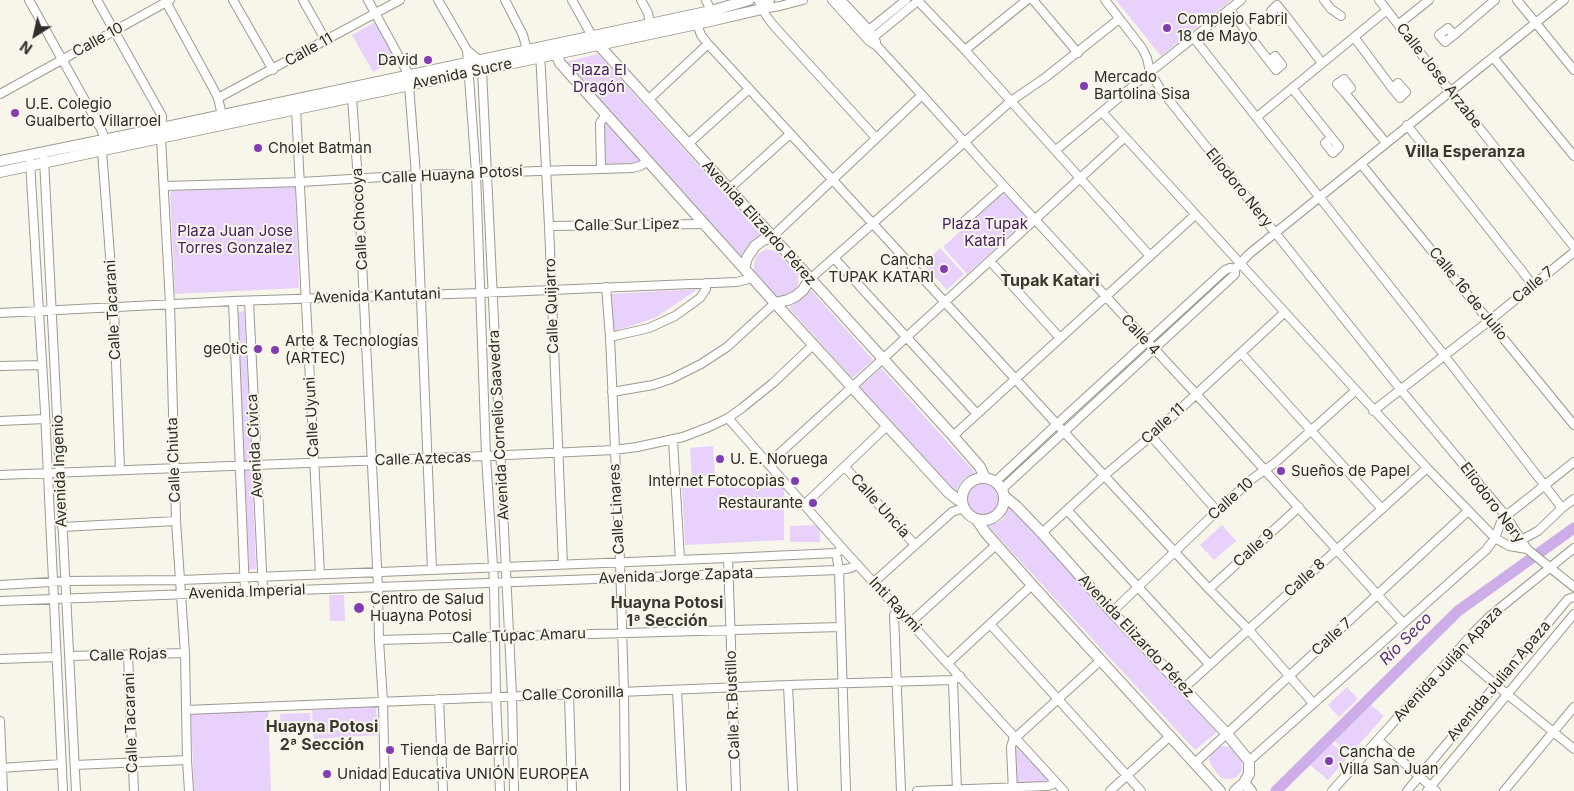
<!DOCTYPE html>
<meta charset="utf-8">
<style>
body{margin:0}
#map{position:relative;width:1574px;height:791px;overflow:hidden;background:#f8f5ea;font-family:Inter,sans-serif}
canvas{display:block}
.north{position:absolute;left:10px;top:10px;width:50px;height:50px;-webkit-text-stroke:4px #f8f5ea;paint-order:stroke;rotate:215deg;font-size:14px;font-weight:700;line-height:20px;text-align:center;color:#2e2d29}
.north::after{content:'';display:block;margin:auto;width:18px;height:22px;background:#2e2d29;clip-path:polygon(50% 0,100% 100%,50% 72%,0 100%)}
</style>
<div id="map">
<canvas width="1574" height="791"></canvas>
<div class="north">N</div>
</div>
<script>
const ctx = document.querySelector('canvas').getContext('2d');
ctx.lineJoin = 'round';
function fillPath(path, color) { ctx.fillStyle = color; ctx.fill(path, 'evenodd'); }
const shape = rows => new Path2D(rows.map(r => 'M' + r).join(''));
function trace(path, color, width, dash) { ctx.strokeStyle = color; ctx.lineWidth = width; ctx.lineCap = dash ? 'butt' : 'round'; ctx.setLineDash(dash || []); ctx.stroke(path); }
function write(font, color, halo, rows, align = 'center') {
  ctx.font = font + ' Inter,sans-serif'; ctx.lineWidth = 4; ctx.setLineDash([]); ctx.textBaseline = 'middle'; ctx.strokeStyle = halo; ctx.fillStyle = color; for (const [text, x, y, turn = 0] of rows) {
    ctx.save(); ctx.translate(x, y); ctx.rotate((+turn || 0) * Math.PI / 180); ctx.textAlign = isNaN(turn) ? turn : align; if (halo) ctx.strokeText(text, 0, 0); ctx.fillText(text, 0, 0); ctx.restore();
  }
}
fillPath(shape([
 [1116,0,1231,0,1161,56],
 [375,22,396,59,373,72,352,35],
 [598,54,764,238,752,244,747,249,742,258,566,64,565,62],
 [603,120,641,160,640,163,607,164,605,163],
 [295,185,299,288,175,294,170,191],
 [1004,191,1028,218,967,274,943,247],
 [940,248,964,274,947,290,923,264],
 [766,249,776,251,798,275,798,285,792,293,782,297,775,295,754,271,754,263,757,255],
 [698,289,655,318,612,332,608,294],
 [810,289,873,360,852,378,789,308],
 [244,311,252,461,243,461,236,312],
 [881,368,977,475,965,478,958,487,956,494,859,388],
 [713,446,715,476,692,477,690,448],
 [245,470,252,470,256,569,249,570],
 '967 499a16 16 0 1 1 32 0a16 16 0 1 1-32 0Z',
 [784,487,784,540,685,545,682,488],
 [1009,504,1217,732,1195,750,987,525,999,522,1004,518],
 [820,525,820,542,790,542,790,526],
 [1222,525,1236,541,1214,560,1200,545],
 [329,595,344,595,345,621,330,621],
 [1347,687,1358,699,1339,717,1328,705],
 [1369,703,1384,716,1350,755,1333,740],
 [376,706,378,735,314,739,312,710],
 [268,710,271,791,194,791,191,714],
 [310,713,311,733,281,735,280,714],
 [1014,741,1053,783,1016,784],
 [1330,742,1348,757,1328,780,1310,765],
 [1222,746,1231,747,1242,758,1242,771,1235,778,1226,779,1220,777,1211,765,1209,759,1214,749]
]), '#e8d2fc');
trace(shape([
 [1276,791,1458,611,1574,528]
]), '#cdaee8', 11);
const minor = shape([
 [29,0,101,129,105,139],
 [97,0,162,116,161,138,170,304,176,521,185,653,187,760,189,791],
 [165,0,213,88,218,98,222,115],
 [233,0,273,70],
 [303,0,326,41],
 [368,0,409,75,409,85,416,175,432,570],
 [438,0,467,50,479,60,482,70,512,696,514,791],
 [505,0,523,35,527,50],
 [572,0,592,36],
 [641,0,648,13,650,24],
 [706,0,711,11],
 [758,0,767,17,774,26,876,138],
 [832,0,869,41,877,46,922,95,1004,186,1196,394,1403,623],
 [841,0,869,30,874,37,876,42],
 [1033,0,1078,53],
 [1105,0,1142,48,1147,58,1150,72,1161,90,1401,390,1506,516,1527,549,1574,587],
 [1324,0,1331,9,1341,16],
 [1379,0,1450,91,1574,247],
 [1517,0,1574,70],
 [918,1,965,50,1150,256],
 [762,9,780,6,803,0],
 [1229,9,1269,61,1276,70,1282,65,1275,56,1269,61],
 [1286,16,1279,21,1271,11,1277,5,1286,16,1322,63],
 [697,24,701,35,708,44,1064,432,1209,589,1248,629,1313,703],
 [1399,24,1429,0],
 [865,33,906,0],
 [1454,35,1448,28,1439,35,1445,42,1454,35,1495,0],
 [1193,37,1444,355,1562,508],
 [1354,37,1392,88,1400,98,1406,92,1398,83,1392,88],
 [869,41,919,0],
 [467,50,476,173,486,456,494,582,496,697,500,791],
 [965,50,1027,0],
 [540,52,549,226,563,564],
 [1493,57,1574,156],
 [1292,88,1339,147,1333,153,1325,143,1331,138],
 [1345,93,1351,88,1344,79,1337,84,1345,93,1386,143],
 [0,94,170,0],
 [218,98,400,0],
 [352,98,358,180,378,587,379,640,383,702,385,791],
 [648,100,708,44],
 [296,109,320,574],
 [1103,113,1427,468,1495,538,1509,546,1527,549],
 [1257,117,1387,10],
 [1407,125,1533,285],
 [688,144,749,89],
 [1056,150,1150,72,1241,0],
 [102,151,114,308,120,470],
 [44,159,76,791],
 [30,162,45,412,63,791],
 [1361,164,1574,425],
 [601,168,600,123,606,114],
 [165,186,301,182,416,175,632,168,640,166,648,161],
 [729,189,790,134],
 [549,226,704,224],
 [959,226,1004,186],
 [772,237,922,95],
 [834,258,977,414],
 [990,261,1060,338],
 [810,279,1011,101,1046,77,1119,19],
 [606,287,610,337,620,561,624,692,625,791],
 [233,301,245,591],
 [249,301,263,591],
 [0,313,233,301,481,293,737,282,753,278],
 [610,337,649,328,675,316,700,298,706,289,706,283],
 [1241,353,1382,509],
 [0,366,42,365],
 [612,392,653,385,671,379,701,364,727,347,775,303],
 [1373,411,1489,321,1574,252],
 [728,418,843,549,1064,791],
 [0,421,45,419],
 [953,436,1195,215],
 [1151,436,1217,511],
 [673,440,680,560],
 [768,464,1125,137],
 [845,467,915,545],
 [0,475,486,456,614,450,637,447,683,437,709,427,728,418,742,408,773,383,813,345],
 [995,482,1057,424,1225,270,1230,268,1235,269],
 [1002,489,1232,277,1235,274,1235,269,1249,254,1564,0],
 [804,505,887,426],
 [1067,510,1209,664],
 [62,527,176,521],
 [1042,533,1105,475,1151,436,1284,313],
 [1521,540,1538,531,1562,508,1574,499],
 [836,553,839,570,846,791],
 [728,558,736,791],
 [874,582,952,512,963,508],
 [0,585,66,581,181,580,728,558,836,553,843,549],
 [1209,589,1299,507],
 [0,601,839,570,851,568,857,564],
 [898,608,894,615,901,791],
 [1112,612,1217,511,1252,479,1276,462,1355,391],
 [911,622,996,545],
 [990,624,1141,791],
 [379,640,840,627],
 [1457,651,1496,685,1574,749],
 [128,655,134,791],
 [70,656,185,653],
 [0,659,57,657],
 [948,663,1032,585],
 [953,680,957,791],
 [788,685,793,791],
 [1184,688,1427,468],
 [677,690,682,791],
 [569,695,572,791],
 [439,699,443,791],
 [186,710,788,685,953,680,960,676],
 [0,721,3,791],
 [1378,740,1436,791],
 [1249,761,1486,550,1495,538,1501,522,1506,516,1574,462],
 [1195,763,1468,511],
 [75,765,187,760],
 [0,768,61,764],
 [917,791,1047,786,1051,785,1056,782],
 [1013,791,1011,747,1013,740,1101,660],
 [1110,791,1170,736],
 [1332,791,1475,631,1490,616,1574,548],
 [1407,791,1568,599,1574,597],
 [1427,791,1574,614],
 [1504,791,1574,707]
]);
const major = shape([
 [595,41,953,436,980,467,985,478],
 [554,48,560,63,775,303,948,492,958,500,962,501],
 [0,161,162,128,711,11,749,0],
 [0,172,697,24,762,9,769,0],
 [744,268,747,258,755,246,763,240,772,237],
 [775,303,788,300,796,296,803,290,810,279],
 '962 499a21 21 0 1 1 42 0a21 21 0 1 1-42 0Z',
 [1005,497,1016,506,1042,533,1112,612,1227,734,1249,761,1249,774,1244,783,1235,791],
 [977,520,985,532,1032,585,1220,791],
 [1244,783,1251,791]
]);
trace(minor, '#9d9a90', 10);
trace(major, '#9d9a90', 12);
trace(minor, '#fff', 8);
trace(major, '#fff', 10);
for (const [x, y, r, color] of [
 [1167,28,5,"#823db1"],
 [428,60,5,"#823db1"],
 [1084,86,5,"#823db1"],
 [15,113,5,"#823db1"],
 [258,148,5,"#823db1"],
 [944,269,5,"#823db1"],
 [258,349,5,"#823db1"],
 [275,350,5,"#823db1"],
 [720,459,5,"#823db1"],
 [1281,471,5,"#823db1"],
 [795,481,5,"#823db1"],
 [813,503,5,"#823db1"],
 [359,608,6,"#823db1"],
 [390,750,5,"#823db1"],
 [1329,761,5,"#823db1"],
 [327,774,5,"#823db1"]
]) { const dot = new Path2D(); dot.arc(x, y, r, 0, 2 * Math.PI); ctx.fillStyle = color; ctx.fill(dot); trace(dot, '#f8f5ea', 2); }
write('15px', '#2e2d29', '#f8f5ea', [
 ["Complejo Fabril",1177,19],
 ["18 de Mayo",1177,36],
 ["David",418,60,"right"],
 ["Mercado",1094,77],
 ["Bartolina Sisa",1094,94],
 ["U.E. Colegio",25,104],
 ["Gualberto Villarroel",25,121],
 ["Cholet Batman",268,148],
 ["Cancha",934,260,"right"],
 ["TUPAK KATARI",934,277,"right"],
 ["Arte & Tecnologías",285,341],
 ["(ARTEC)",285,358],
 ["ge0tic",248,349,"right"],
 ["U. E. Noruega",730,459],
 ["Sueños de Papel",1291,471],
 ["Internet Fotocopias",785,481,"right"],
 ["Restaurante",803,503,"right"],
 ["Centro de Salud",370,599],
 ["Huayna Potosi",370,616],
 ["Tienda de Barrio",400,750],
 ["Cancha de",1339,752],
 ["Villa San Juan",1339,769],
 ["Unidad Educativa UNIÓN EUROPEA",337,774]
], 'left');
write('15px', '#2e2d29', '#f8f5ea', [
 ["Calle 10",98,40,-29],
 ["Calle 11",309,50,-29],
 ["Avenida Sucre",462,74,-12],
 ["Calle Jose Arzabe",1439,76,52],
 ["Calle Huayna Potosí",452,175,-3],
 ["Eliodoro Nery",1239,188,51],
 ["Calle Chocoya",360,219,-93],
 ["Avenida Elizardo Pérez",759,223,48],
 ["Calle Sur Lipez",627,225,-1],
 ["Calle 7",1533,285,-39],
 ["Calle 16 de Julio",1468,294,51],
 ["Avenida Kantutani",377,296,-2],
 ["Calle Quijarro",552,306,-92],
 ["Calle Tacarani",113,310,-93],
 ["Calle 4",1140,335,47],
 ["Calle Uyuni",312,417,-93],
 ["Calle 11",1163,424,-42],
 ["Avenida Cornelio Saavedra",499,425,-93],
 ["Avenida Cívica",255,446,-93],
 ["Calle Aztecas",423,459,-2],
 ["Calle Chiuta",174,460,-92],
 ["Avenida Ingenio",60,471,-92],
 ["Calle 10",1231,499,-42],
 ["Eliodoro Nery",1492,503,53],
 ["Calle Uncía",880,506,48],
 ["Calle Linares",617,509,-93],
 ["Calle 9",1254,548,-42],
 ["Avenida Jorge Zapata",676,576,-2],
 ["Calle 8",1305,578,-42],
 ["Avenida Imperial",247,592,-2],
 ["Inti Raymi",895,605,47],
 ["Calle Túpac Amaru",519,636,-2],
 ["Avenida Elizardo Pérez",1136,636,47],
 ["Calle 7",1332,637,-42],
 ["Calle Rojas",128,655,-2],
 ["Avenida Julián Apaza",1448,664,-47],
 ["Avenida Julian Apaza",1499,681,-50],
 ["Calle Coronilla",573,694,-2],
 ["Calle R. Bustillo",733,705,-92],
 ["Calle Tacarani",131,723,-92]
]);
write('15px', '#482063', '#f8f5ea', [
 ["Plaza El",599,70],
 ["Dragón",599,87],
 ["Plaza Tupak",985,224],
 ["Katari",985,241],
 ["Plaza Juan Jose",235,231],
 ["Torres Gonzalez",235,248]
]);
write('bold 16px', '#3a3830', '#f8f5ea', [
 ["Villa Esperanza",1465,152],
 ["Tupak Katari",1050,281],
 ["Huayna Potosi",667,603],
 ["1ª Sección",667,621],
 ["Huayna Potosi",322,727],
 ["2ª Sección",322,745]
]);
write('italic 16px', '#5c3579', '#f8f5ea', [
 ["Río Seco",1406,639,-45]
]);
</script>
